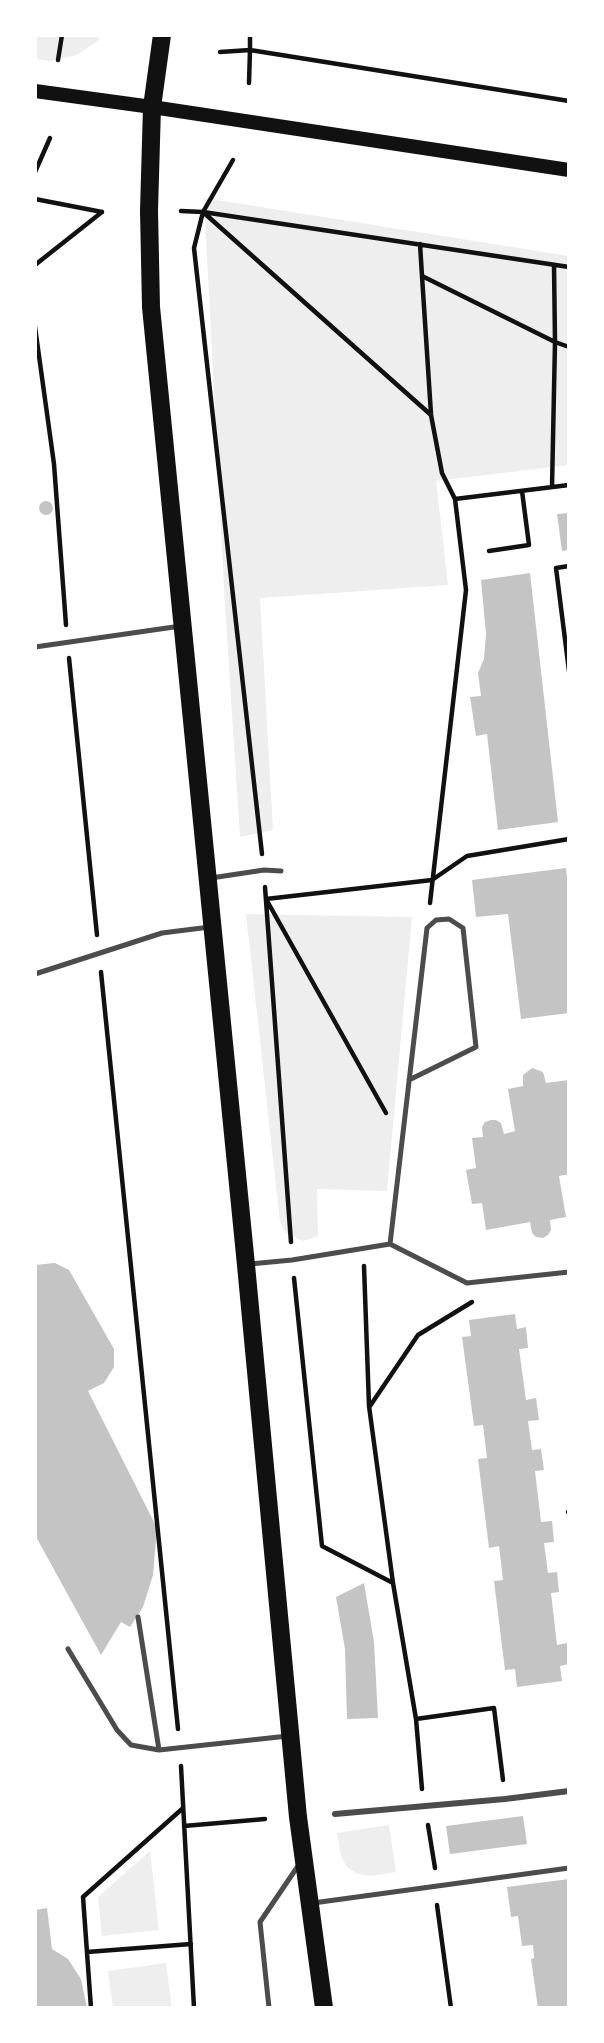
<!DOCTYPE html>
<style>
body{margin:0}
#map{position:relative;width:604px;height:2043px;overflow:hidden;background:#fff;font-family:Montserrat,sans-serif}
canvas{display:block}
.frame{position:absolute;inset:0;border:37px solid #fff;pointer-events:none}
</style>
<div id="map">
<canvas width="604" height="2043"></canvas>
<div class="frame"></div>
</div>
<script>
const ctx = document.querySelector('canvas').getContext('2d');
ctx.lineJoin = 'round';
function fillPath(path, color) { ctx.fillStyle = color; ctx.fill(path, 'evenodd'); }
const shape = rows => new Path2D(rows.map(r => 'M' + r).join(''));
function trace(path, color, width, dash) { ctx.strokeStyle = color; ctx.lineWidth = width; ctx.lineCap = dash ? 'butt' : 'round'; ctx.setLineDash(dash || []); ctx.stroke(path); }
fillPath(shape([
 [35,35,100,35,99,40,77,55,50,61,35,59],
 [204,198,569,256,569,465,436,481,448,585,260,598,273,830,240,837,225,606],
 [246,914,412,917,387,1191,317,1189,318,1236,303,1241,286,1233,280,1222],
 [389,1825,396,1872,373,1876,357,1874,346,1866,341,1856,337,1833],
 [150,1851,159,1930,102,1936,98,1897],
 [166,1963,172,2008,113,2008,108,1971]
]), '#eee');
fillPath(shape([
 '39 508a7 7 0 1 1 14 0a7 7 0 1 1-14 0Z',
 [569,513,569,550,562,551,557,514],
 [530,573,558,822,498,830,487,734,476,736,470,697,481,696,478,673,484,659,486,634,481,580],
 [566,868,569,896,569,1013,521,1019,508,914,476,917,472,880],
 [532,1068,543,1072,546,1083,569,1080,569,1174,559,1176,566,1217,550,1220,551,1230,548,1235,543,1238,536,1237,532,1233,530,1222,486,1230,482,1203,472,1204,466,1170,476,1168,472,1138,483,1137,482,1127,485,1122,491,1120,496,1120,501,1123,504,1134,515,1131,508,1089,523,1086,523,1075],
 [55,1263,69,1270,114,1349,114,1367,104,1383,88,1391,157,1528,153,1575,143,1607,130,1627,121,1622,101,1655,35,1535,35,1265],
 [515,1314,517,1329,526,1327,528,1348,519,1349,526,1400,536,1398,539,1420,528,1421,532,1450,541,1449,544,1470,535,1471,541,1522,552,1521,554,1542,544,1543,548,1573,557,1572,559,1592,551,1593,557,1645,567,1643,569,1655,569,1664,560,1666,562,1681,517,1687,515,1669,505,1670,494,1581,503,1580,499,1546,489,1548,478,1459,487,1458,483,1425,474,1426,462,1337,471,1336,469,1320],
 [364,1583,374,1642,378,1718,347,1719,345,1649,336,1597],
 [523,1816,527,1844,450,1854,446,1826],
 [569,1879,569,2008,538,2008,531,1959,534,1958,533,1945,522,1946,518,1916,511,1917,507,1887],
 [47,1908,52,1949,68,1959,81,1979,87,2008,35,2008,35,1910]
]), '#c4c4c4');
trace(shape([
 [250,35,250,50,569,101],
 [220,52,250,50,249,83],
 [58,60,62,35],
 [233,160,203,212,194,248,262,854],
 [35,172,50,138],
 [35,199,102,212],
 [181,211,203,212,569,267],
 [203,212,431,415,442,473,455,499,466,590,430,903],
 [420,244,422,276,555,342,569,347],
 [35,265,102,212],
 [422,276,431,414],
 [35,327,54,464,66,625],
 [552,487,555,342,554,265],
 [455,499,569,485],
 [489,551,529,545,522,491],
 [569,566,556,568,569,671],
 [69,658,97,935],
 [265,887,291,1242],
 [101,972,178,1729],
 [386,1113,266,899,432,880,467,856,569,839],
 [364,1266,369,1406,393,1583,416,1719,422,1789],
 [294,1278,322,1546,393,1583],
 [370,1406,418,1335,472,1302],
 [568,1512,569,1512],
 [416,1719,494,1708,503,1780],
 [181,1766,194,2008],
 [428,1825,435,1868],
 [184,1826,265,1819],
 [437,1905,451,2008],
 [87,1952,191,1944],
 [91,2008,83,1897,182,1809]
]), '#111', 4.5);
trace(shape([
 [35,647,181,626],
 [211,878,264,870,281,871],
 [35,974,162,933,210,927],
 [390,1244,427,928,436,920,449,919,463,928,476,1047,409,1080],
 [250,1264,292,1260,390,1244,467,1283,569,1272],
 [138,1617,159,1750],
 [68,1649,117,1730,131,1745,159,1750,288,1736],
 [313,1903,569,1868],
 [269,2008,260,1922,300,1863]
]), '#4c4c4c', 5);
trace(shape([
 [335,1814,505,1799,569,1791]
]), '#4c4c4c', 6);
trace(shape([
 [35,91,152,107,569,170]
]), '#111', 14);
trace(shape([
 [162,35,152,107,149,211,151,307,246,1265,298,1817,324,2008]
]), '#111', 18);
</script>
